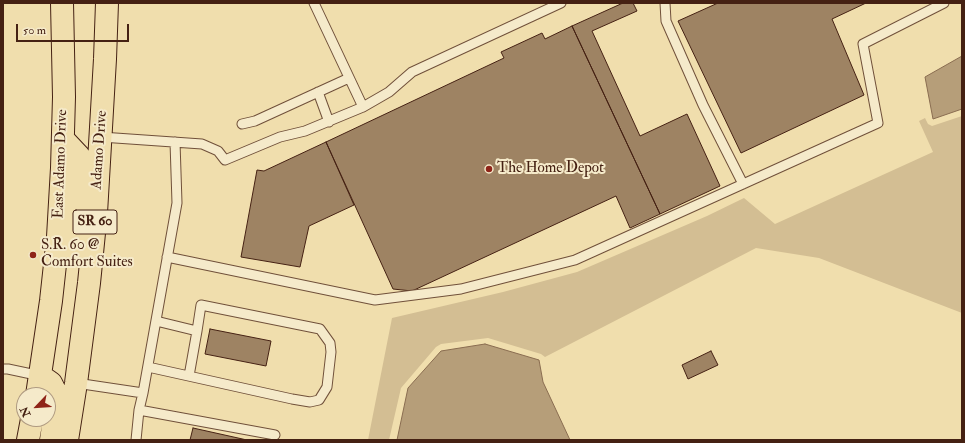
<!DOCTYPE html>
<style>
body{margin:0}
#map{position:relative;width:965px;height:443px;overflow:hidden;background:#f0dead;font-family:"IM FELL Double Pica",serif}
canvas{display:block}
.frame{position:absolute;inset:0;border:4px solid #452113;pointer-events:none}
.north{position:absolute;left:16px;top:387px;width:40px;height:40px;box-sizing:border-box;background:#f5eaca;border:1px solid #af9a81;border-radius:50%;rotate:245deg;font-size:11px;font-weight:700;line-height:16px;text-align:center;color:#452113}
.north::after{content:'';display:block;margin:auto;width:14px;height:18px;background:#8f2418;clip-path:polygon(50% 0,100% 100%,50% 72%,0 100%)}
.scale{position:absolute;left:16px;top:24px;width:113px;height:18px;box-sizing:border-box;border:2px solid #452113;border-top:0;padding-left:5px;font-size:12px;line-height:14px;white-space:nowrap;color:#452113;-webkit-text-stroke:3px #f5eaca;paint-order:stroke}
</style>
<div id="map">
<canvas width="965" height="443"></canvas>
<div class="frame"></div>
<div class="north">N</div>
<div class="scale">50 m</div>
</div>
<script>
const ctx = document.querySelector('canvas').getContext('2d');
ctx.lineJoin = 'round';
function fillPath(path, color) { ctx.fillStyle = color; ctx.fill(path, 'evenodd'); }
const shape = rows => new Path2D(rows.map(r => 'M' + r).join(''));
function trace(path, color, width, dash) { ctx.strokeStyle = color; ctx.lineWidth = width; ctx.lineCap = dash ? 'butt' : 'round'; ctx.setLineDash(dash || []); ctx.stroke(path); }
function write(font, color, halo, rows, align = 'center') {
  ctx.font = font + ' "IM FELL Double Pica",serif'; ctx.lineWidth = 4; ctx.setLineDash([]); ctx.textBaseline = 'middle'; ctx.strokeStyle = halo; ctx.fillStyle = color; for (const [text, x, y, turn = 0] of rows) {
    ctx.save(); ctx.translate(x, y); ctx.rotate((+turn || 0) * Math.PI / 180); ctx.textAlign = isNaN(turn) ? turn : align; if (halo) ctx.strokeText(text, 0, 0); ctx.fillText(text, 0, 0); ctx.restore();
  }
}
fillPath(shape([
 [962,116,962,313,819,258,756,248,545,357,541,354,488,338,441,344,436,347,401,388,389,440,368,440,392,318,503,292,577,272,707,216,744,198,775,224,933,152,919,121,925,118,928,124,932,126]
]), '#d3be93');
const water = shape([
 [962,56,962,109,933,119,925,77,962,56],
 [485,344,539,360,543,382,570,440,397,440,408,388,441,351,485,344]
]);
fillPath(water, '#b69e79');
trace(water, '#896c50', 1);
const building = shape([
 [623,3,633,3,637,11,592,31,640,136,687,114,720,186,660,214,572,26,623,3],
 [718,3,866,3,832,19,864,95,741,153,678,21,718,3],
 [572,26,660,214,630,228,616,196,412,291,393,289,326,142,504,58,501,52,542,33,545,39,572,26],
 [326,142,354,205,309,226,300,267,241,257,257,170,264,171,326,142],
 [210,329,271,341,266,366,205,354,210,329],
 [711,351,718,365,688,379,682,365,711,351],
 [193,428,247,440,190,440,193,428]
]);
fillPath(building, '#9e8363');
trace(building, '#452113', 1);
const lane = shape([
 [314,3,363,107],
 [665,3,666,21,703,105,743,184],
 [318,92,329,122],
 [242,124,255,121,349,78],
 [101,137,202,144,218,151,225,160,280,137,305,131,363,107,389,92,412,72,561,3],
 [167,257,375,300,461,289,575,260,878,123,863,44,944,3],
 [148,367,292,399,310,402,319,400,327,387,331,352,330,343,320,329,201,305,197,331,156,321],
 [3,369,8,369,41,376],
 [189,376,197,331],
 [76,383,143,393,139,410,136,440],
 [143,393,177,203,175,142],
 [139,410,275,435]
]);
const primary = shape([
 [63,139,79,156,83,176,77,253],
 [41,376,51,383,55,391,56,405,51,440],
 [37,395,51,301,58,237,62,168,64,97,62,3],
 [28,440,32,419],
 [67,440,76,383,89,283,96,213,105,59,107,3]
]);
trace(lane, '#70503a', 11);
trace(primary, '#452113', 24);
trace(lane, '#f5eaca', 9);
trace(primary, '#f0dead', 22);
for (const [x, y, r, color] of [
 [489,169,4,"#8f2418"],
 [33,255,4,"#8f2418"]
]) { const dot = new Path2D(); dot.arc(x, y, r, 0, 2 * Math.PI); ctx.fillStyle = color; ctx.fill(dot); trace(dot, '#f5eaca', 1.5); }
for (const [x, y, w] of [
 [95,222,44]
]) { const box = new Path2D(); box.roundRect(x - w / 2, y - 12, w, 24, 3); ctx.fillStyle = '#f5eaca'; ctx.fill(box); trace(box, '#452113', 1); }
write('bold 14px', '#452113', null, [
 ["SR 60",95,222]
]);
write('15px', '#452113', '#f5eaca', [
 ["Adamo Drive",100,150,-86],
 ["East Adamo Drive",61,164,-88]
]);
write('15px', '#452113', '#f5eaca', [
 ["The Home Depot",497,169],
 ["S.R. 60 @",41,246],
 ["Comfort Suites",41,263]
], 'left');
</script>
